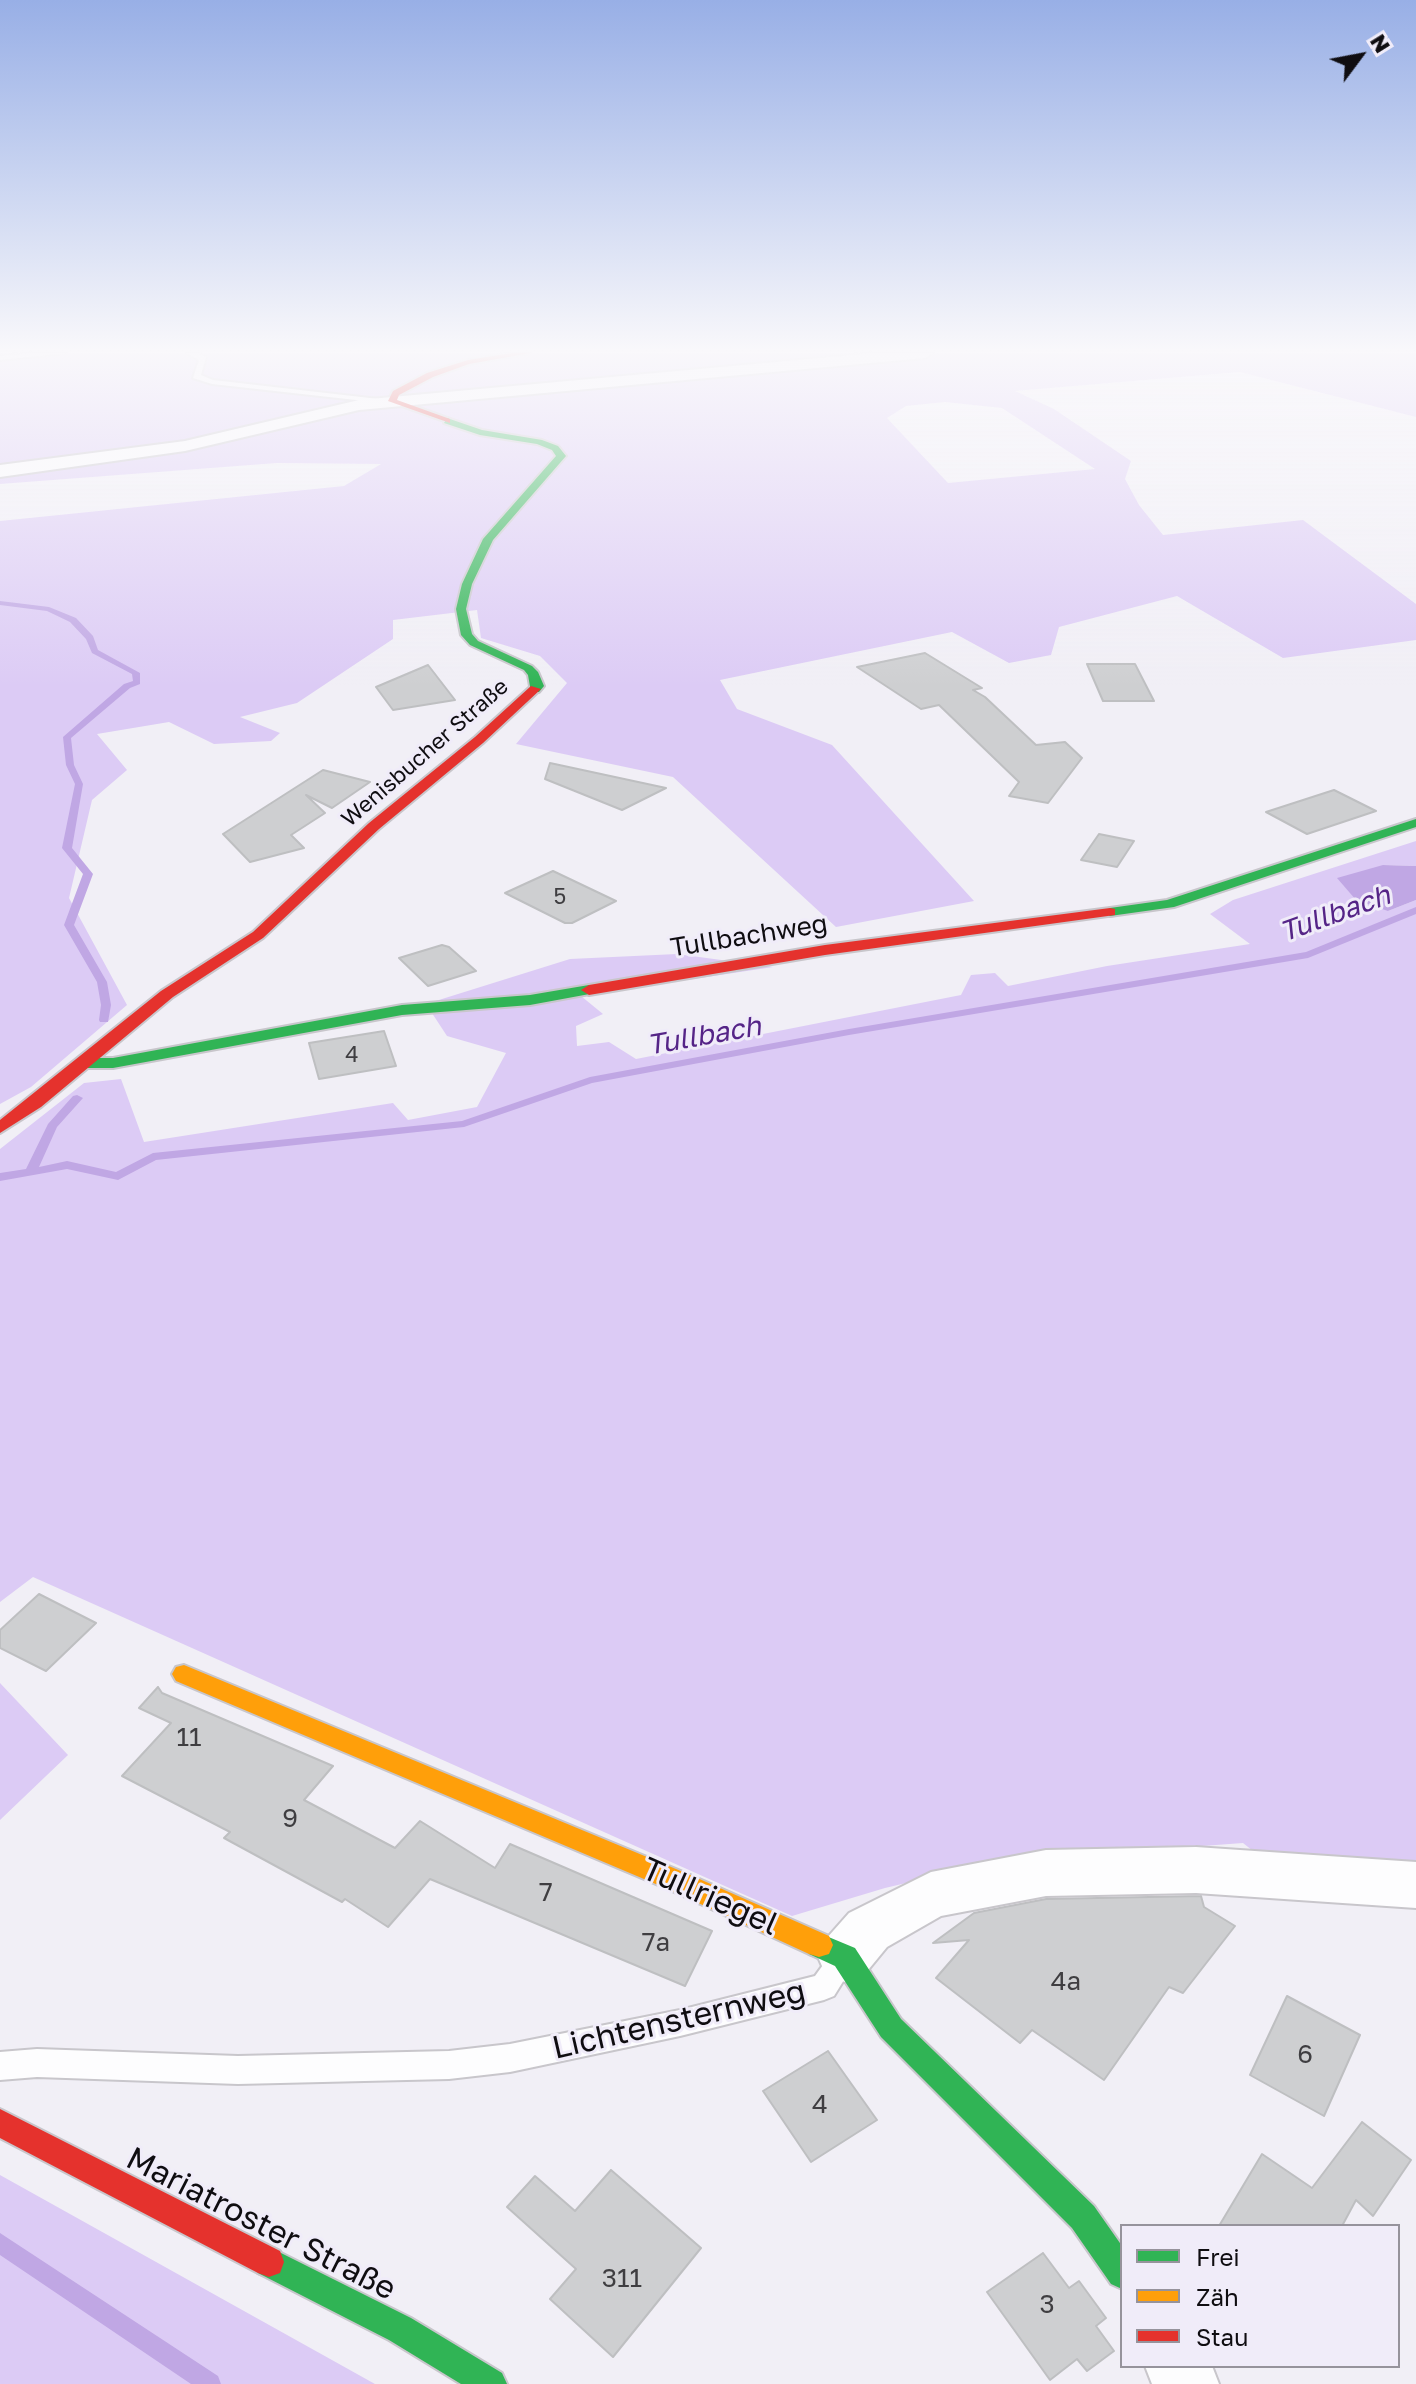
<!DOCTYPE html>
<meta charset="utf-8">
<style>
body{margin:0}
#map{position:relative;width:1416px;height:2384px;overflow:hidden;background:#f1eff6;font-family:"Golos Text",sans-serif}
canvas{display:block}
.legend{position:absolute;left:1120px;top:2224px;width:280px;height:144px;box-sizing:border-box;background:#f0ecf9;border:2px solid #96939c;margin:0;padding:10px 14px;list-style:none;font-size:24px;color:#0f0d11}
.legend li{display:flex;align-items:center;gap:16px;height:40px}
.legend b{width:40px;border:2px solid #96939c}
.north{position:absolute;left:1320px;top:16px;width:80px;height:80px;-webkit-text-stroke:6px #f0ecf9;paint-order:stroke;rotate:58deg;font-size:22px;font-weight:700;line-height:32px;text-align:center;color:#0f0d11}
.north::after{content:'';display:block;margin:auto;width:28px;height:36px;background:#0f0d11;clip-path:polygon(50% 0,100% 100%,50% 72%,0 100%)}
</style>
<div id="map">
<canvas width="1416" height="2384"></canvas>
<ul class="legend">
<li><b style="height:10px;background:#30b455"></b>Frei</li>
<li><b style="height:10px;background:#ff9f0a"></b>Zäh</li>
<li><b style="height:10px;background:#e5322d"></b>Stau</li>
</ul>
<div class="north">N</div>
</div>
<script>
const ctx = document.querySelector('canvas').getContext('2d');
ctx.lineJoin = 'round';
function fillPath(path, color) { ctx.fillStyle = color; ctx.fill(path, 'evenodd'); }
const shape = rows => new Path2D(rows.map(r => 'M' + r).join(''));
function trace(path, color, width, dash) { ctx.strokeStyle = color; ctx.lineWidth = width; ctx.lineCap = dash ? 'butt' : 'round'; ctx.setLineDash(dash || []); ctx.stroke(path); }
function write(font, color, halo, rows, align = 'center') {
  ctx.font = font + ' "Golos Text",sans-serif'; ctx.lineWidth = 6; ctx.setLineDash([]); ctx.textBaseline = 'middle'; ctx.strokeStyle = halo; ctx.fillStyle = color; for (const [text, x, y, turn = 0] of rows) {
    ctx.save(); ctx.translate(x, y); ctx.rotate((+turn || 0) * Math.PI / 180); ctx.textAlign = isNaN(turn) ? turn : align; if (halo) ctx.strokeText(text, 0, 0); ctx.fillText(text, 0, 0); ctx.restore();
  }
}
fillPath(shape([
 [0,353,1416,353,1416,417,1240,372,1015,391,1054,409,1131,461,1125,479,1139,505,1163,535,1303,520,1416,604,1416,640,1283,658,1177,596,1059,627,1051,655,1009,663,952,632,720,680,737,709,832,745,974,901,836,927,673,777,516,744,567,683,540,656,481,638,477,610,393,620,393,639,297,703,240,717,280,733,271,741,214,744,169,722,97,734,127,770,92,800,69,898,127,1005,31,1087,0,1104,0,521,344,486,381,464,277,463,0,484],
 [945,402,1002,408,1095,469,948,483,887,418,906,406],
 [1416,841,1416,866,1383,865,1388,911,1416,900,1416,1904,1305,1892,1243,1843,999,1861,885,1888,792,1916,33,1577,0,1602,0,1149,84,1083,121,1079,144,1142,393,1103,408,1120,477,1107,506,1053,447,1036,426,1004,570,959,677,954,773,967,581,996,603,1014,576,1026,577,1046,609,1042,636,1059,961,995,971,975,995,973,1008,986,1107,966,1250,944,1210,914,1233,900],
 [0,1683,68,1755,0,1820],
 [0,2175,375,2384,0,2384]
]), '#dccbf5');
fillPath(shape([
 [1383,865,1416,866,1416,900,1388,911,1356,900,1337,878]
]), '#c0a7e4');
fillPath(shape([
 [0,601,49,607,76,618,93,636,98,650,140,673,140,684,130,688,71,738,74,765,83,784,72,848,93,874,74,925,107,982,111,1005,108,1022,100,1022,99,1020,101,1005,97,982,64,925,83,874,62,848,75,784,66,765,63,737,124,684,133,681,132,674,92,653,86,639,70,622,47,611,0,605,0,601],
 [1416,907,1416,914,1308,958,849,1035,592,1083,464,1127,156,1160,118,1180,67,1169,0,1181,0,1173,26,1169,48,1124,73,1096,77,1095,83,1098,57,1127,39,1167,67,1161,116,1172,153,1153,462,1121,590,1077,849,1029,1306,952,1416,907],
 [0,2233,218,2376,221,2384,191,2384,0,2255,0,2233]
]), '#c0a7e4');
const building = shape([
 [925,653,982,688,973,690,985,697,1036,745,1065,742,1082,758,1048,803,1009,796,1019,782,939,705,921,709,857,667,925,653],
 [1087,664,1135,664,1154,701,1103,701,1087,664],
 [428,665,455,700,393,710,376,687,428,665],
 [550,763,666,788,622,810,545,779,550,763],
 [323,770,370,782,332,808,306,795,325,813,291,835,304,848,250,862,223,834,323,770],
 [1334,790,1376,811,1307,834,1266,812,1334,790],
 [1099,834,1134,841,1117,867,1081,860,1099,834],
 [553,871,616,901,572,923,565,923,505,893,553,871],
 [442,945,449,947,476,971,428,986,399,958,442,945],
 [384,1031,396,1066,319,1079,309,1043,384,1031],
 [39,1594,96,1623,46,1671,0,1648,0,1630,39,1594],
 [158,1687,162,1693,333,1766,304,1800,395,1848,420,1821,495,1868,510,1844,712,1931,685,1986,430,1879,388,1927,345,1899,342,1902,224,1838,230,1832,122,1776,171,1723,139,1708,158,1687],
 [1201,1896,1204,1907,1235,1926,1183,1993,1169,1987,1104,2080,1032,2030,1020,2043,936,1978,969,1940,933,1943,974,1913,1046,1899,1201,1896],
 [1287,1996,1360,2035,1324,2116,1250,2075,1287,1996],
 [828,2051,877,2120,811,2162,763,2091,828,2051],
 [1362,2122,1411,2160,1373,2216,1356,2200,1342,2226,1219,2226,1262,2154,1312,2188,1362,2122],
 [611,2170,701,2248,613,2357,550,2299,576,2269,507,2207,535,2176,575,2211,611,2170],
 [1043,2253,1069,2288,1079,2281,1106,2318,1096,2326,1114,2351,1087,2371,1077,2359,1050,2380,987,2292,1043,2253]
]);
fillPath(building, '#cecfd1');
trace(building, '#bebfc1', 2);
const lane = shape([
 [35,353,66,353,0,360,0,356,35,353],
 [187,353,197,353,206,357,201,375,213,380,396,401,392,404,212,384,193,378,199,360,187,353],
 [838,1954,848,1958,852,1967,834,1996,824,2000,680,2036,510,2072,449,2079,238,2084,37,2077,0,2080,0,2052,37,2049,238,2056,449,2051,510,2044,680,2010,815,1976,828,1958,838,1954]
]);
const street = shape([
 [875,353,933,353,925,358,359,410,185,451,0,477,0,465,185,441,359,400,875,353],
 [1196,1847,1416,1862,1416,1908,1196,1893,1046,1896,941,1916,887,1947,864,1975,845,1982,826,1975,818,1957,826,1939,849,1913,931,1872,1046,1850,1196,1847],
 [1145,2366,1212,2366,1219,2384,1152,2384,1145,2366]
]);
const fast = shape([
 [447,418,482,430,542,440,558,446,566,456,493,540,472,584,466,609,472,634,478,641,532,666,538,672,544,686,539,692,531,692,528,675,524,670,470,645,461,635,456,609,462,584,483,539,556,456,552,450,537,444,480,435,444,423,447,418],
 [1416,819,1416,827,1174,907,1110,916,1103,912,1110,908,1167,900,1416,819],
 [589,985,595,987,597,990,595,993,530,1005,402,1015,113,1068,81,1068,73,1063,81,1058,113,1058,402,1005,530,995,589,985],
 [819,1933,855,1948,901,2019,1094,2206,1122,2246,1122,2289,1111,2284,1072,2228,881,2037,835,1966,809,1954,805,1945,809,1936,819,1933],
 [269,2247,411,2318,502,2373,507,2384,461,2384,389,2340,258,2273,254,2262,258,2251,269,2247]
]);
const slow = shape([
 [184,1665,688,1874,829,1936,833,1945,829,1954,819,1957,809,1954,670,1890,176,1681,172,1674,176,1667,184,1665]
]);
const jam = shape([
 [512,353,530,353,469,364,433,377,399,395,397,400,450,419,450,423,388,401,393,391,427,373,468,360,512,353],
 [531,686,541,689,483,743,379,829,263,938,173,997,41,1107,0,1133,0,1120,161,991,253,932,369,823,475,737,531,686],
 [1110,908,1115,909,1115,915,825,955,589,995,581,990,589,985,825,945,1110,908],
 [0,2109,280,2251,284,2262,280,2273,269,2277,258,2273,0,2138,0,2109]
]);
trace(lane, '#c8c6cb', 4);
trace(street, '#c8c6cb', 4);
trace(fast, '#c8c6cb', 4);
trace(slow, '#c8c6cb', 4);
trace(jam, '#c8c6cb', 4);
fillPath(lane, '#fdfdfe');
fillPath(street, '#fdfdfe');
fillPath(fast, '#30b455');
fillPath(slow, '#ff9f0a');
fillPath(jam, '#e5322d');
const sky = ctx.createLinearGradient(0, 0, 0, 687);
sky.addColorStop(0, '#98afe6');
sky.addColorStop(0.51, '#f9f8fb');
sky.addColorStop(1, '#f9f8fb00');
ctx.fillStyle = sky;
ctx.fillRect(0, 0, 1416, 687);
write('22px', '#0f0d11', '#f0ecf9', [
 ["Wenisbucher Straße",425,753,-41]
]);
write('22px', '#3f3e41', null, [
 ["5",560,897],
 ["4",352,1055]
]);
write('26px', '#0f0d11', '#f0ecf9', [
 ["Tullbachweg",749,936,-9]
]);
write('26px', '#3f3e41', null, [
 ["11",189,1738],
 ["9",290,1819],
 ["7",546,1893],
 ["7a",656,1943],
 ["4a",1066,1982],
 ["6",1305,2055],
 ["4",820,2105],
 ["311",622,2279],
 ["3",1047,2305]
]);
write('italic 28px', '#552487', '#f0ecf9', [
 ["Tullbach",1335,914,-20],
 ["Tullbach",704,1036,-10]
]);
write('32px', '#0f0d11', '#f0ecf9', [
 ["Tullriegel",710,1897,24],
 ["Lichtensternweg",679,2020,-13],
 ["Mariatroster Straße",261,2224,27]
]);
</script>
